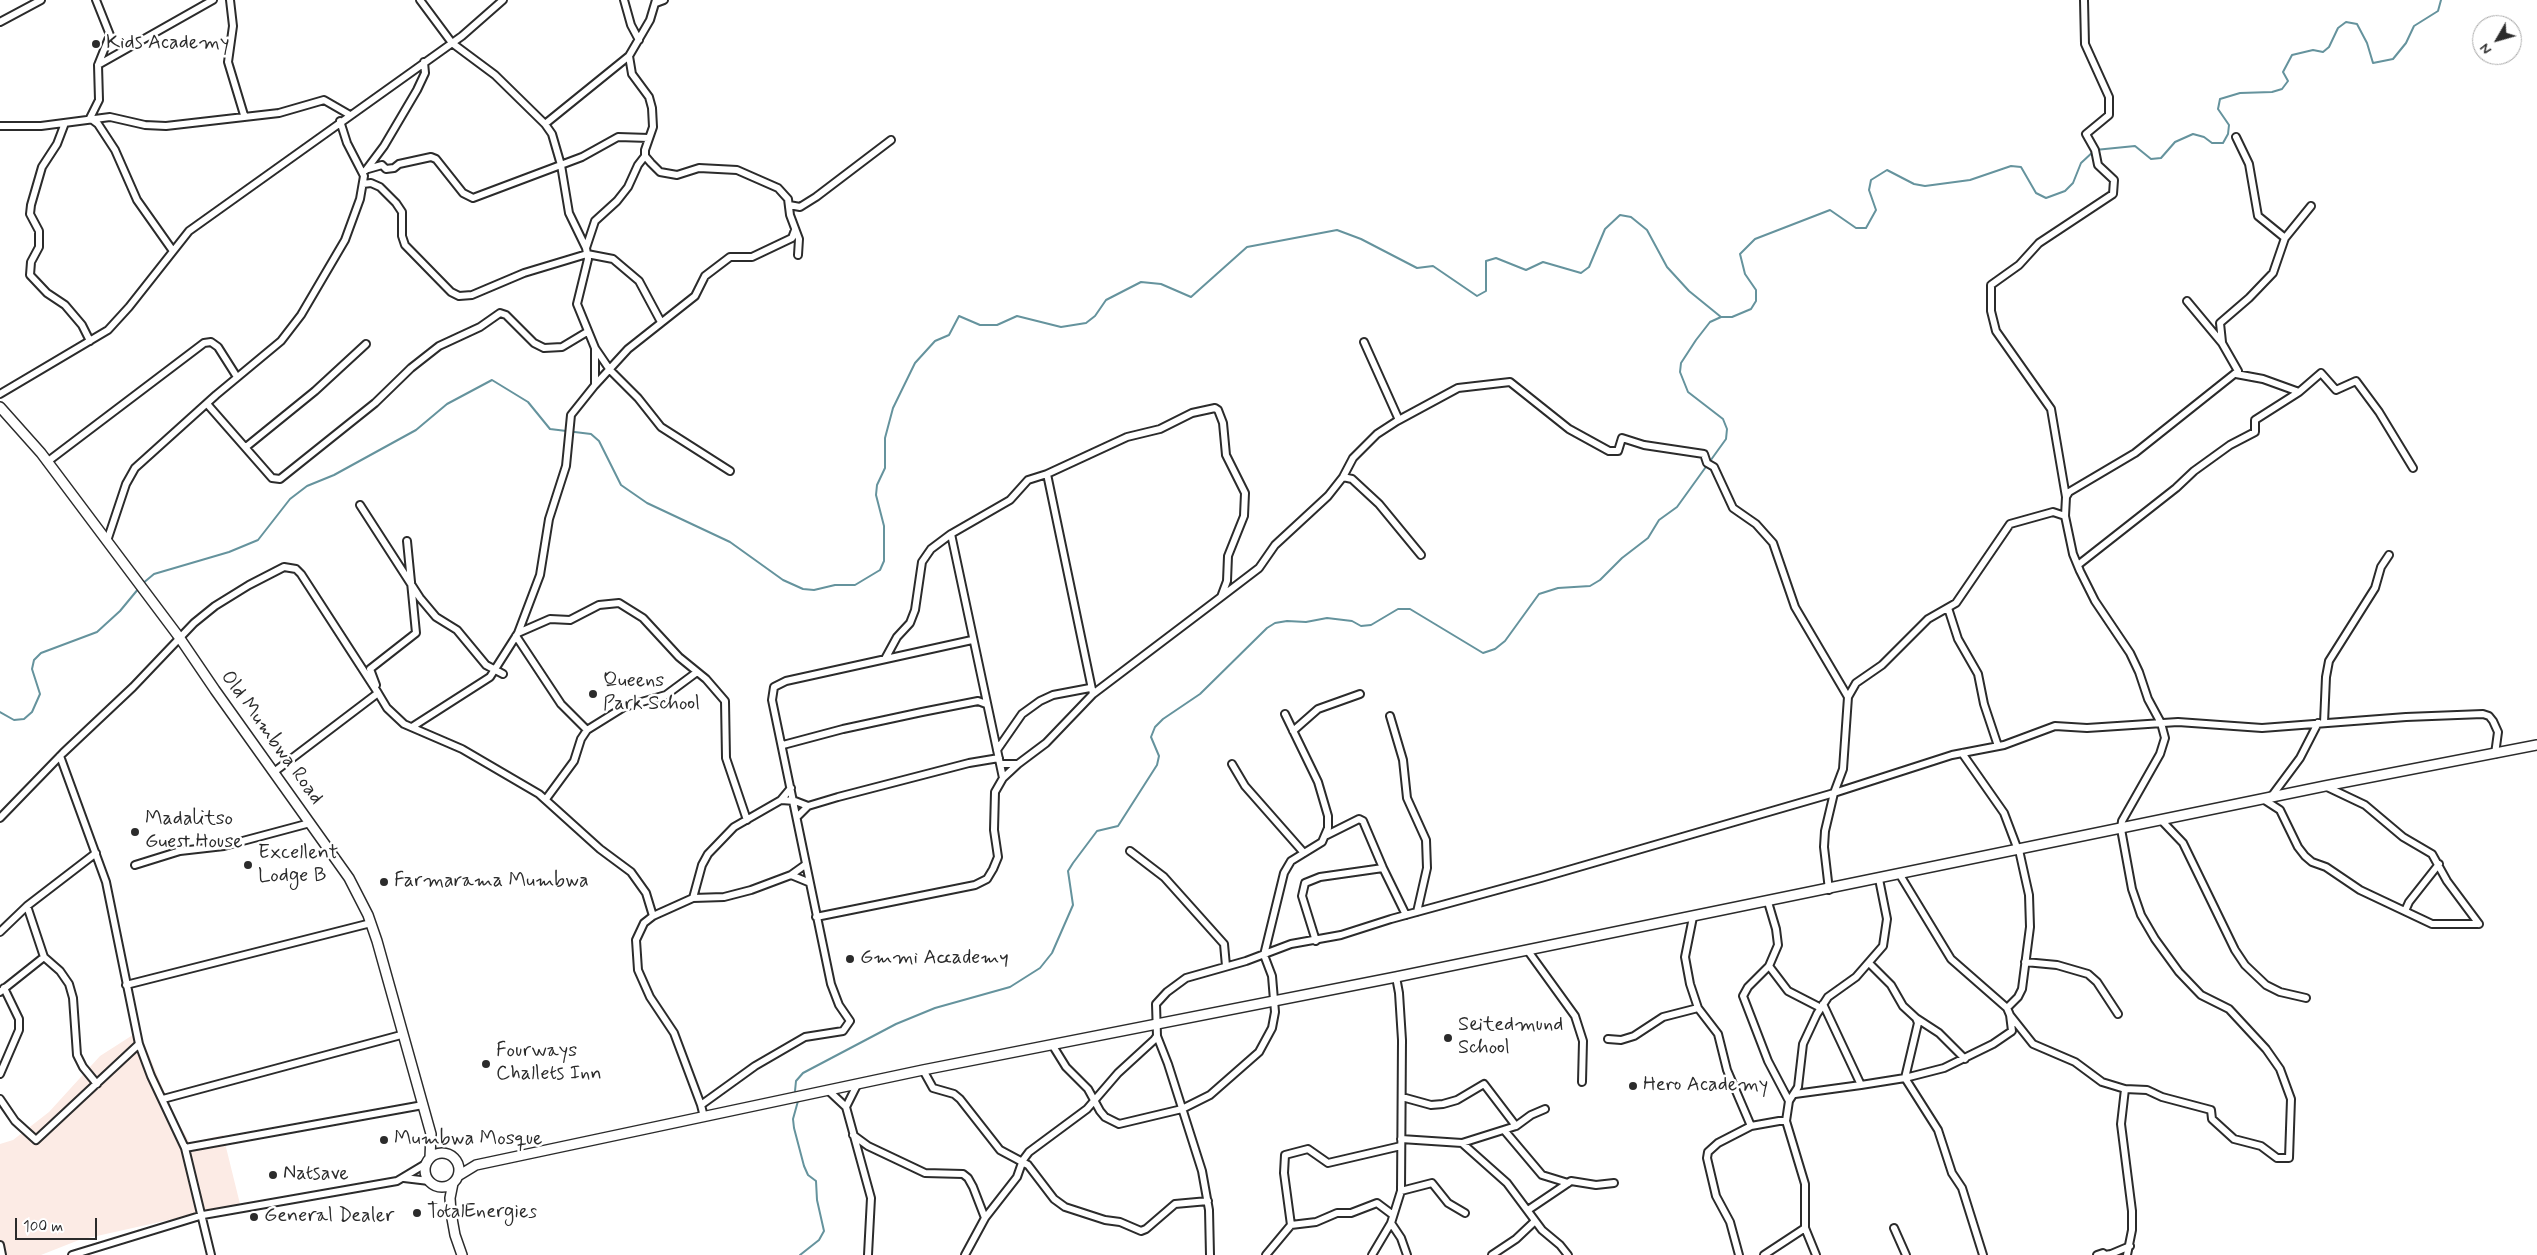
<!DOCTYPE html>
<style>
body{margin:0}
#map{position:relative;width:2537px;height:1255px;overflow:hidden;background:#fff;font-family:Mynerve,sans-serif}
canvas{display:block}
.north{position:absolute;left:2472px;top:15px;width:50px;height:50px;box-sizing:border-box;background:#fff;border:1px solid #aaa;border-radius:50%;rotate:232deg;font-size:14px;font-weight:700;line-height:20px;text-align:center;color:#2b2b2b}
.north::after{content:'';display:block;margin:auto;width:18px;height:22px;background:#2b2b2b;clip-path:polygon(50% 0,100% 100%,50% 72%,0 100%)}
.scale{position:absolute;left:15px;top:1218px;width:82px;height:22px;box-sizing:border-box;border:2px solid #2b2b2b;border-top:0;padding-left:6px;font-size:15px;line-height:18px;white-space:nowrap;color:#2b2b2b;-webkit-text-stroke:4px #fff;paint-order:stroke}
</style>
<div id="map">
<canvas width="2537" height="1255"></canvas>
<div class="north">N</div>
<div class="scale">100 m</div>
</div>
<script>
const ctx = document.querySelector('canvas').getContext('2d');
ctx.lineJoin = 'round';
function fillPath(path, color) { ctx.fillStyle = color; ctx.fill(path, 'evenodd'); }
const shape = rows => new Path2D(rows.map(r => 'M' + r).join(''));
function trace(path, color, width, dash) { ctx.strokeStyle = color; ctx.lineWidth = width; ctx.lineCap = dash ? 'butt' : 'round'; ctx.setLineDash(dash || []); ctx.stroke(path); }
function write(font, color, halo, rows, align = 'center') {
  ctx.font = font + ' Mynerve,sans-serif'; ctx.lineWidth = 5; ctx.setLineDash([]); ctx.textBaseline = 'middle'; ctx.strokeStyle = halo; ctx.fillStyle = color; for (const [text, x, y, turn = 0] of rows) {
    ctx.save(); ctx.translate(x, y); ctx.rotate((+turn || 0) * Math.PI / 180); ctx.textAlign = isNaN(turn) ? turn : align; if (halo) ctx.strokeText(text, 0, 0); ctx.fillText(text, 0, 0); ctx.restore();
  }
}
fillPath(shape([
 [139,1031,174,1115,190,1143,223,1135,240,1204,79,1240,41,1255,0,1255,0,1144,13,1140,49,1112,100,1056]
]), '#fcebe5');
trace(shape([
 [142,584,154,574,229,552,258,540,290,499,307,486,334,475,416,430,447,404,492,380,528,402,550,429,591,434,599,441,621,485,647,503,730,542,783,580,803,589,814,590,835,585,855,585,880,570,884,561,884,526,876,495,877,485,885,468,885,438,893,408,915,363,935,341,949,335,959,316,980,325,997,325,1017,316,1061,327,1086,323,1095,316,1106,300,1141,282,1161,284,1191,297,1247,247,1337,230,1361,239,1417,268,1433,266,1477,296,1486,291,1486,261,1496,258,1526,270,1543,262,1581,273,1589,267,1605,229,1620,215,1631,217,1647,230,1667,267,1689,291,1721,317,1732,317,1751,309,1756,301,1756,290,1745,274,1740,254,1755,239,1830,210,1856,228,1866,228,1876,210,1869,190,1871,180,1887,170,1914,184,1925,186,1970,180,2011,166,2021,167,2036,193,2046,198,2065,191,2073,183,2081,163,2095,150,2135,146,2151,159,2161,158,2175,142,2193,134,2204,137,2212,143,2223,143,2228,134,2229,125,2218,109,2220,99,2240,93,2272,92,2282,89,2288,81,2283,72,2292,55,2313,50,2323,52,2329,47,2338,28,2346,22,2357,24,2367,43,2373,63,2393,59,2406,43,2414,26,2438,11,2441,0],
 [0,712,14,720,24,719,32,712,40,694,32,669,34,660,41,653,97,632,120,611,139,588],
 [795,1091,796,1081,803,1073,896,1024,935,1008,1010,987,1040,968,1052,953,1073,905,1068,871,1073,863,1097,831,1118,826,1157,765,1159,756,1151,737,1155,727,1163,719,1200,694,1267,628,1275,623,1287,621,1306,622,1327,618,1352,621,1361,626,1371,625,1398,609,1410,609,1483,653,1495,649,1505,641,1539,594,1558,588,1590,586,1600,580,1622,558,1648,538,1659,520,1677,507,1726,439,1727,429,1723,419,1688,392,1680,372,1681,363,1696,340,1710,322,1721,317],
 [798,1101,793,1119,794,1128,804,1166,808,1175,816,1181,817,1200,824,1231,819,1240,800,1255]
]), '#65939d', 2);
const street = shape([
 [96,0,110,35,98,65,99,100,90,118,98,124,115,150,137,200,173,251],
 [230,0,233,26,228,62,244,115],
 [420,0,452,43,495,75,545,124,552,134,561,165,569,213,586,248,588,259,577,304,595,348,610,370,638,398,661,427,730,471],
 [624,0,631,25,639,40],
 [656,3,664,0],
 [0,22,41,0],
 [629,56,632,74,649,97,652,108,653,127,645,150,645,156,651,163,660,172,677,175,699,168,737,170,778,188,788,199,790,215,799,239,798,255],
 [98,65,213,0],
 [65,123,57,144,42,167,31,205,30,214,39,231,39,247,31,262,30,275,47,293,65,305,82,325,90,341],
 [545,124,629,56,650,20,656,0],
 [0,126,41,126,110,117,145,125,166,126,279,113,324,100,350,115],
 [368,169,382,165,386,169,394,168,399,164,431,157,436,159,463,193,473,198,582,157,618,137,649,138],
 [366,170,384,146,417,90,425,73,424,62],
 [363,184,371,183,380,187,396,203,402,212,402,236,405,245,451,292,459,296,472,295,524,273,587,254,613,259,639,281,661,322],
 [789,205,800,207,816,197,891,140],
 [2285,238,2311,206],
 [586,248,595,221,617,201,628,187,638,165,645,156],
 [1364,342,1399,420],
 [2222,342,2220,323,2249,298,2273,273,2285,238,2258,216,2249,164,2236,137],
 [2236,374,2263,379,2299,392,2321,373,2336,390,2356,381,2379,412,2413,468],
 [595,385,628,349,695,296,705,276,730,257,752,257,792,238,795,230],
 [0,394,108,330,129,307,189,231,462,36,503,0],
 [208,405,272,478,280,479,375,403,411,368,439,346,480,327,500,313,506,315,534,343,544,348,562,347,587,332],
 [246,447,315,391,366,344],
 [47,462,204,343,211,342,218,347,237,377],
 [1047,474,1127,437,1160,429,1192,413,1215,408,1218,410,1223,423,1226,455,1245,493,1244,516,1228,556,1227,581,1221,597,1093,694],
 [1343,477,1352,479,1379,504,1421,555],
 [2066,497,2051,409,1996,331,1991,311,1991,285,2019,265,2039,243,2113,194,2114,180,2098,165,2095,150,2086,134,2109,115,2109,97,2085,44,2084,0],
 [360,505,420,598,436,617,457,630,486,665,503,674],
 [107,541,126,484,135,468,216,395,281,341,301,315,345,240,360,199,364,176,347,143,340,121],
 [2078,565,2176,488,2194,471,2230,445,2255,432,2255,420,2299,392],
 [1221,597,1259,568,1275,545,1328,496,1343,477,1353,458,1377,434,1397,421,1458,388,1510,382,1569,429,1609,451,1618,451,1622,438,1644,445,1704,454,1707,463,1714,467,1733,508,1756,524,1773,543,1795,607,1848,697,1843,769,1834,793],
 [1948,608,1958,639,1978,674,1984,704,1998,746],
 [518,633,540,575,549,519,566,466,571,415,595,385,595,348],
 [516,636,561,704,587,730],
 [885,659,897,637,910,623,915,610,922,562,931,549,951,534],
 [376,685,370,669,416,633,407,541],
 [1848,697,1856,683,1882,665,1928,619,1956,603,2010,524,2053,512,2065,516],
 [1390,716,1403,760,1407,798,1426,840,1427,868,1417,912],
 [2324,723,2326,677,2329,661,2375,588,2381,567,2389,555],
 [412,727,490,677,518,633,550,619,570,620,599,605,619,603,643,618,679,657,706,679,725,701,726,758,747,820],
 [1293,731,1318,709,1360,694],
 [783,745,843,729,922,712,978,701,986,704],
 [997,750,1022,714,1040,701,1053,695,1090,688],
 [1962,753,2004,813,2018,850],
 [60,756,106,882,139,1044,151,1076,185,1148,211,1255],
 [1232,764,1245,786,1304,853],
 [274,772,378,693,387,708,404,724,462,749,539,794,600,849,631,872,646,893,653,916,644,923,636,940,638,970,650,997,674,1033,701,1105],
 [1003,778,1018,764],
 [2325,786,2365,805,2403,837,2432,854,2447,881,2479,924],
 [1834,793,1952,755,2004,745,2055,726,2087,728,2178,722,2262,728,2406,717,2483,714,2489,716,2493,721,2498,732,2495,754],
 [2271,797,2300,758,2318,723],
 [546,799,574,761,581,739,587,730,624,707,666,695,697,672],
 [2263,799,2280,810,2298,847,2305,856,2312,862,2326,867,2360,890,2432,924,2479,924],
 [781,800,795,801,808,806],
 [797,817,808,806,838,797,969,763,999,758],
 [0,818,63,753,133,687,194,623,215,606,249,585,284,567,296,569,301,574,378,693],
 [2162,821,2183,843,2235,950,2245,965,2266,985,2280,992,2306,998],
 [1327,835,1359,819,1363,821,1383,868,1406,915],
 [1130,851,1164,877,1224,944,1226,966],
 [135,865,180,851,224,846,310,823],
 [791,875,808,882],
 [1900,875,1951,959,2007,1008,2010,1015],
 [693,898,702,865,708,854,734,827,781,800,791,788],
 [1768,902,1776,929,1778,945,1769,966,1748,987,1743,996,1768,1061,1789,1101],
 [2405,911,2409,902,2439,864],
 [653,916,693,898,724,897,751,890,791,875,805,865],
 [816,917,975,885,987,879,993,869,998,857,994,830,995,792,1003,778,951,534,1010,500,1028,480,1047,474,1093,694,1046,743,1018,764,1000,764],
 [1693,917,1685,957,1690,984,1698,1008,1718,1034,1727,1070,1751,1126],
 [0,932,27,906,96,853],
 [1316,941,1302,896,1305,883,1320,877,1383,868],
 [1528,951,1575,1016,1583,1041,1582,1082],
 [44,957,60,971,69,984,73,998,77,1055,83,1067,97,1084],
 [2025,962,2057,965,2088,974,2097,982,2118,1014],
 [1769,966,1788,991,1821,1008],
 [126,985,371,923],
 [0,992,44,957,27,906],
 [2007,1008,2018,997,2022,989,2030,927,2029,895,2019,850],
 [1916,1018,1939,1033,1965,1059],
 [1157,1036,1168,1064,1202,1171,1209,1210,1210,1255],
 [1608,1039,1621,1040,1634,1036,1663,1017,1698,1008],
 [1053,1046,1066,1067,1088,1089,1100,1111,1105,1117,1119,1124,1182,1109,1210,1095,1259,1052,1272,1028,1275,1012,1272,976,1264,955,1284,873,1291,861,1322,842,1328,828,1328,816,1318,782,1285,714],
 [923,1070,933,1088,954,1094,960,1099,1000,1150,1028,1165,1054,1199,1065,1207,1105,1220,1120,1222,1141,1231,1146,1229,1175,1204,1208,1201],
 [0,1074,19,1030,19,1019,4,988],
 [1861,1085,1905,1078,1918,1023,1916,1018,1903,1006,1891,985,1870,964],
 [2125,1089,2121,1124,2132,1211,2132,1230,2127,1255],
 [829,1091,846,1107,871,1198,868,1255],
 [1795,1094,1861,1085,1823,1004],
 [1402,1097,1431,1105,1443,1104,1457,1100,1484,1084,1516,1126],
 [0,1099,15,1121,36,1140,139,1044],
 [163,1099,401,1035],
 [846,1107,857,1085],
 [704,1117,701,1105,755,1066,805,1037,843,1031,850,1021,839,1005,831,984,772,700,774,687,786,681,972,640],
 [1786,1121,1789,1101,1798,1087,1803,1044,1817,1014,1828,997,1856,977,1883,946,1887,919,1879,879],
 [1504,1130,1542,1175,1568,1183],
 [853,1135,868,1146,925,1173,963,1174,968,1178,973,1187,985,1218],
 [1401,1139,1462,1143,1507,1183,1542,1230,1560,1245,1568,1255],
 [1462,1143,1516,1126,1531,1115,1545,1109],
 [185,1148,423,1105],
 [404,1178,429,1181],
 [1401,1191,1432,1183,1448,1203,1465,1213],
 [1528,1210,1571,1181,1596,1185,1614,1183],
 [1391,1223,1401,1238,1407,1255],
 [1291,1225,1284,1173,1285,1155,1308,1149,1328,1163,1401,1146],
 [1894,1228,1906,1255],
 [0,1245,2,1255],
 [72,1255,203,1215,397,1181,427,1163],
 [965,1255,985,1218,1017,1177,1023,1160,1029,1152,1087,1109,1118,1073,1154,1040,1157,1036,1156,1004,1167,992,1186,978,1246,961,1291,944,1341,935,1391,919,1541,878,1834,793,1825,831,1824,847,1829,890],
 [1266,1255,1291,1225,1316,1222,1337,1213,1351,1213,1377,1203,1393,1215],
 [1372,1255,1391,1223,1401,1191,1402,1040,1399,993,1396,977],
 [1492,1255,1516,1239,1535,1221],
 [1739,1255,1730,1222,1716,1196,1707,1158,1708,1152,1718,1143,1751,1126,1779,1121,1786,1121,1805,1184,1805,1228,1816,1255],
 [1764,1255,1805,1228],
 [1983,1255,1962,1188,1952,1173,1938,1130,1905,1078,1944,1068,1993,1044,2012,1031,2010,1015,2033,1044,2075,1062,2102,1082,2125,1089,2147,1090,2162,1097,2211,1110,2212,1119,2234,1139,2261,1146,2277,1158,2289,1158,2291,1099,2280,1069,2266,1049,2229,1009,2201,995,2179,972,2155,939,2141,915,2132,889,2121,829,2122,821,2160,754,2165,738,2161,723,2148,699,2139,672,2130,653,2095,601,2080,571,2073,554,2065,516,2066,497,2069,492,2135,453,2238,371,2222,343,2187,301],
 [2097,1255,2103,1253,2105,1255,2111,1254,2130,1246]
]);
const secondary = shape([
 [0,407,41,453,179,637,215,690,349,878,368,915,377,941,431,1134,430,1158],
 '425 1170a17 17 0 1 1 34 0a17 17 0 1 1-34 0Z',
 [458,1176,476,1165,923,1070,1396,977,2325,786,2537,745],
 [453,1183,450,1198,451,1213,455,1235,462,1255]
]);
trace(street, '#2b2b2b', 10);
trace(secondary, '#2b2b2b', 12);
trace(street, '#fff', 6);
trace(secondary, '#fff', 9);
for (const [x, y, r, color] of [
 [96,44,5,"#2b2b2b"],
 [593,694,5,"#2b2b2b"],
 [135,832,5,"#2b2b2b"],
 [248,865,5,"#2b2b2b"],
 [384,882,5,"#2b2b2b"],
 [850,959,5,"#2b2b2b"],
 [1448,1038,5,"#2b2b2b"],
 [486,1064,5,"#2b2b2b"],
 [1633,1086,5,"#2b2b2b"],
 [384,1140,5,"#2b2b2b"],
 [273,1175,5,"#2b2b2b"],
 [417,1213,5,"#2b2b2b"],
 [254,1217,5,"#2b2b2b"]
]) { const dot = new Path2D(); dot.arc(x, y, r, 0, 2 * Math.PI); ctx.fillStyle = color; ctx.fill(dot); trace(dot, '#fff', 2); }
write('20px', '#2b2b2b', '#fff', [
 ["Kids Academy",106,44],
 ["Queens",603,682],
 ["Park School",603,705],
 ["Madalitso",145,820],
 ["Guest House",145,843],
 ["Excellent",258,854],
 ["Lodge B",258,877],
 ["Farmarama Mumbwa",394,882],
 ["Gmmi Accademy",860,959],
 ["Seitedmund",1458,1026],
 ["School",1458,1049],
 ["Fourways",496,1052],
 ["Challets Inn",496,1075],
 ["Hero Academy",1643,1086],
 ["Mumbwa Mosque",394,1140],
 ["Natsave",283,1175],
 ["TotalEnergies",427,1213],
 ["General Dealer",264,1217]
], 'left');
write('20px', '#2b2b2b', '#fff', [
 ["Old Mumbwa Road",271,738,54]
]);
</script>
